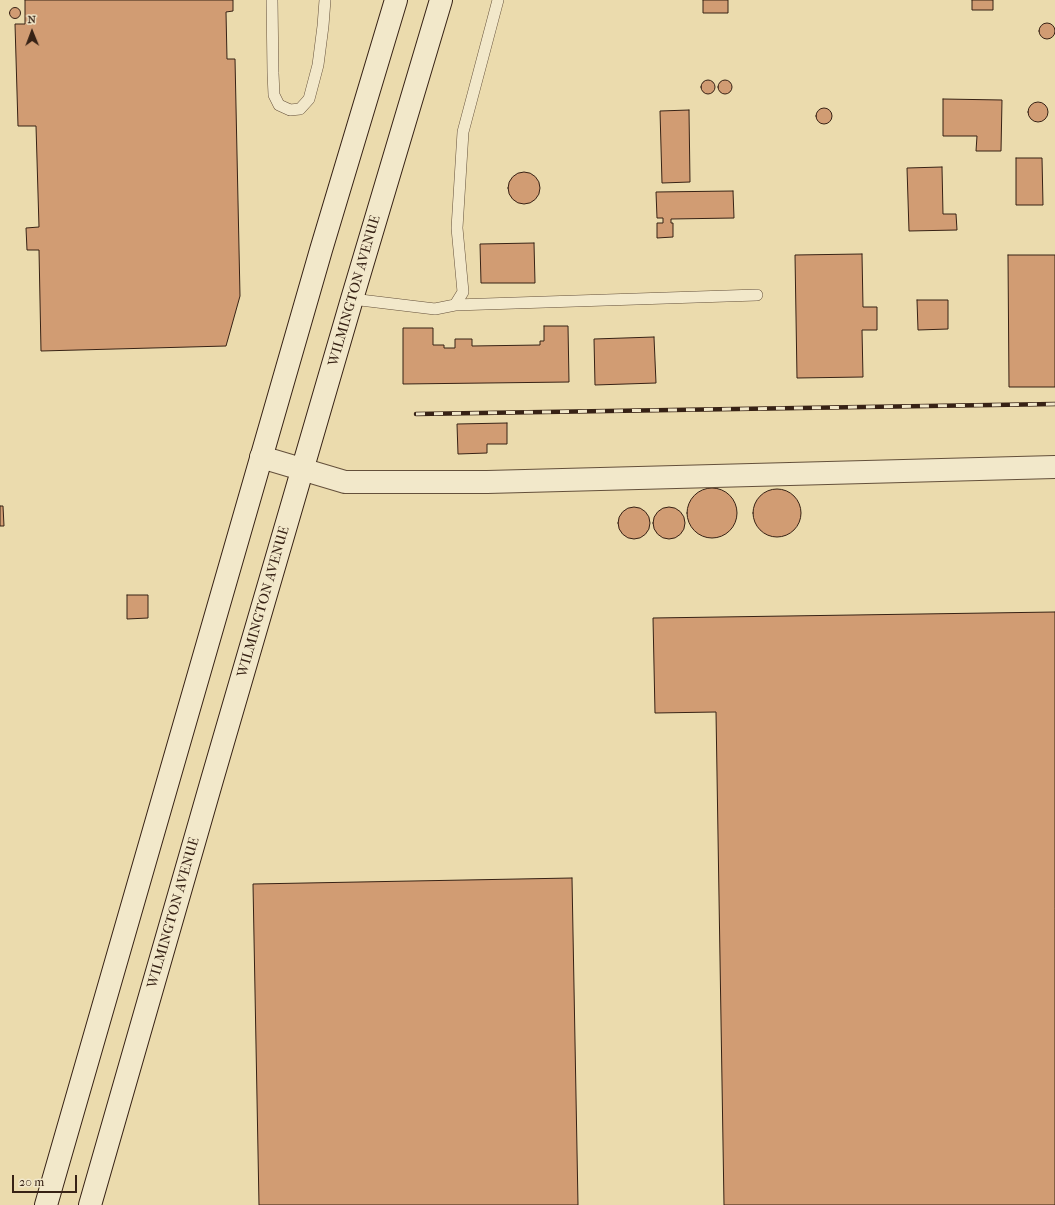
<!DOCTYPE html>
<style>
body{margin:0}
#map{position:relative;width:1055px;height:1205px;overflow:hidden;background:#ebdbad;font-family:"IM FELL French Canon",serif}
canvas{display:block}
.north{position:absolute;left:12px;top:12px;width:40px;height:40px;-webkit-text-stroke:3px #f2e8ca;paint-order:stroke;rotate:359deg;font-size:11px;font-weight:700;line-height:16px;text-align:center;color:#372215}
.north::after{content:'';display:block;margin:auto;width:14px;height:18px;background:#372215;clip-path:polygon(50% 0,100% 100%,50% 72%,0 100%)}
.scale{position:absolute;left:12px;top:1175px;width:65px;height:18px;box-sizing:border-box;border:2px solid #372215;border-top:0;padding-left:5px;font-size:12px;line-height:14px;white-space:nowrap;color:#372215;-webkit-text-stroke:3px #f2e8ca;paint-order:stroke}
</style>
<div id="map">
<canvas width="1055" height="1205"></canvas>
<div class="north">N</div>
<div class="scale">20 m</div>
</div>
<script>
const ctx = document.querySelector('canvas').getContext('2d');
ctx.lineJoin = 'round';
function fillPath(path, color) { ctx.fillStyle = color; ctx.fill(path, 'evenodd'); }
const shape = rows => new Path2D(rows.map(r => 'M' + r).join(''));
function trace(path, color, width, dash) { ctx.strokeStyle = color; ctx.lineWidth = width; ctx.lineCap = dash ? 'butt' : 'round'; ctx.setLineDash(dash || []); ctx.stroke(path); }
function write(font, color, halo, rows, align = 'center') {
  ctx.font = font + ' "IM FELL French Canon",serif'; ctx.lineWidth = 3.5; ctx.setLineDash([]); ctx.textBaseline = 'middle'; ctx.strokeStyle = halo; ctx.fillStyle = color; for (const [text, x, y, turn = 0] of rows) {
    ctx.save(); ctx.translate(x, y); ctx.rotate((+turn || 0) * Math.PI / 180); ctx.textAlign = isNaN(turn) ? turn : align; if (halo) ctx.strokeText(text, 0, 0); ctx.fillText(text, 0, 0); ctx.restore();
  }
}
const building = shape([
 [25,0,233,0,233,11,226,12,227,59,235,59,240,296,226,346,41,351,39,250,27,250,26,228,39,227,36,126,18,126,15,24,25,24,25,0],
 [703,0,728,0,728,13,703,13,703,0],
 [972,0,993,0,993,10,972,10,972,0],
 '9.5 13a5.5 5.5 0 1 1 11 0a5.5 5.5 0 1 1-11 0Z',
 '1039 31a8 8 0 1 1 16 0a8 8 0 1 1-16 0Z',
 '718 87a7 7 0 1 1 14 0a7 7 0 1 1-14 0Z',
 '701 87a7 7 0 1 1 14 0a7 7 0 1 1-14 0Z',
 [943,99,1002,100,1001,151,976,151,977,136,943,136,943,99],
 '1028 112a10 10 0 1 1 20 0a10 10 0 1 1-20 0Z',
 '816 116a8 8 0 1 1 16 0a8 8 0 1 1-16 0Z',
 [689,110,690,182,662,183,660,111,689,110],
 [1016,158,1042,158,1043,205,1016,205,1016,158],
 [942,167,943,214,956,214,957,230,909,231,907,168,942,167],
 '508 188a16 16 0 1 1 32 0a16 16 0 1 1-32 0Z',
 [733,191,734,218,671,219,671,223,673,223,673,237,657,238,657,223,663,223,663,218,657,218,656,192,733,191],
 [534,243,535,283,481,283,480,244,534,243],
 [862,254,863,307,877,307,877,330,862,330,863,377,797,378,795,255,862,254],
 [1008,255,1055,255,1055,387,1009,387,1008,255],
 [917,300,948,300,948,329,918,330,917,300],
 [544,326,568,326,569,382,403,384,403,328,433,328,433,345,444,345,444,348,455,348,455,339,472,339,472,346,540,345,540,341,544,341,544,326],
 [654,337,656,383,595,385,594,339,654,337],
 [507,423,507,444,487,444,487,453,458,454,457,424,507,423],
 '687 513a25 25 0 1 1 50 0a25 25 0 1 1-50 0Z',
 '753 513a24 24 0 1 1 48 0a24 24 0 1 1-48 0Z',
 [0,506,3,506,4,526,0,526,0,506],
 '618 523a16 16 0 1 1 32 0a16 16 0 1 1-32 0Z',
 '653 523a16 16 0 1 1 32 0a16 16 0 1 1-32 0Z',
 [127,595,148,595,148,618,127,619,127,595],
 [1055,612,1055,1205,724,1205,716,712,655,713,653,618,1055,612],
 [572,878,578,1205,259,1205,253,884,572,878]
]);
fillPath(building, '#d19c73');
trace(building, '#372215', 1);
const lane = shape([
 [272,0,273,73,274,95,279,105,290,110,300,109,309,99,318,65,323,26,325,0],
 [352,299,435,309,455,305,463,292,457,228,463,132,498,0],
 [455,305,757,295]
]);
const street = shape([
 [261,457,345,482,487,482,1055,467]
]);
const secondary = shape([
 [46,1205,321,250,396,0],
 [90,1205,212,780,352,299,441,0]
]);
trace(lane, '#64503b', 12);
trace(street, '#64503b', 24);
trace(secondary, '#372215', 24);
trace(lane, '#f2e8ca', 11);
trace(street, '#f2e8ca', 22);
trace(secondary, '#f2e8ca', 22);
const rail = shape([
 [416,414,1055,404]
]);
trace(rail, '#372215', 4.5);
trace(rail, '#f2e8ca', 3, [9]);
write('14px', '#372215', '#f2e8ca', [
 ["WILMINGTON AVENUE",355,291,-74],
 ["WILMINGTON AVENUE",264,602,-74],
 ["WILMINGTON AVENUE",174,913,-74]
]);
</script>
